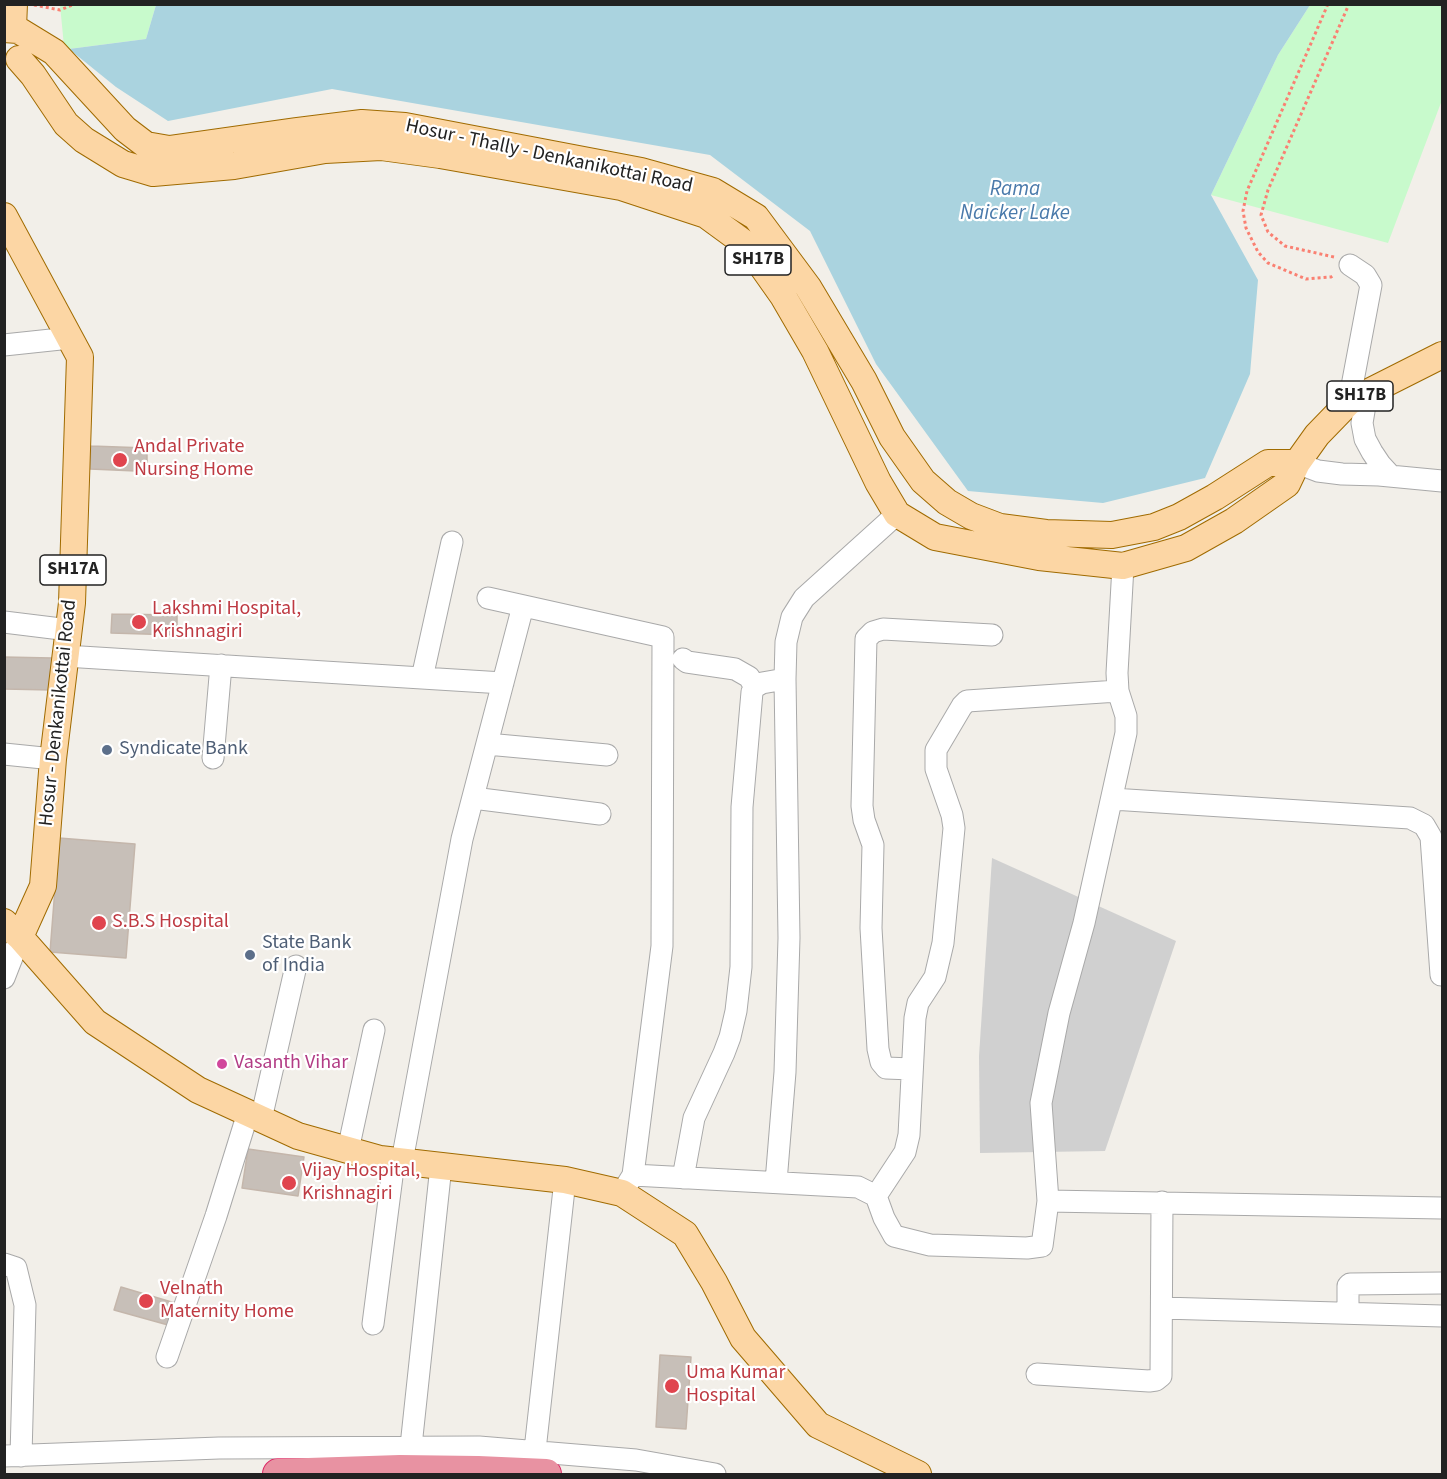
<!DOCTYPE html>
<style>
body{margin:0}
#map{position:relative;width:1447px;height:1479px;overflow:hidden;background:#f2efe9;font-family:"Source Sans 3",sans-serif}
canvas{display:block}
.frame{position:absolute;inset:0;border:6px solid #222;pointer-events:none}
</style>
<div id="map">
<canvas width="1447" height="1479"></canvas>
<div class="frame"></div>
</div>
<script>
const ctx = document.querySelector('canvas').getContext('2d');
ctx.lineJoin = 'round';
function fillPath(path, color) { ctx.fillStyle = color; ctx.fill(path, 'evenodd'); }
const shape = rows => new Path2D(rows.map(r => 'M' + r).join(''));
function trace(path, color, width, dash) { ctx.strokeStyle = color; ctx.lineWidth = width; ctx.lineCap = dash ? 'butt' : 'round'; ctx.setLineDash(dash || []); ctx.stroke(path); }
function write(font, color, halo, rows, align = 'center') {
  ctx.font = font + ' "Source Sans 3",sans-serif'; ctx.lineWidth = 4.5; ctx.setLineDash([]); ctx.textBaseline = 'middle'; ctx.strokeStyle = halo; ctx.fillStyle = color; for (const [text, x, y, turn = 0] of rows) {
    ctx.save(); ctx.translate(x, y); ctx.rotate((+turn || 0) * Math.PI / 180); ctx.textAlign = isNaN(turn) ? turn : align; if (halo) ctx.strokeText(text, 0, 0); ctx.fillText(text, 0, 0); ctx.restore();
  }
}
fillPath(shape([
 [992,858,1176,941,1105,1151,980,1153,979,1056]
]), '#d0d0d0');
fillPath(shape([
 [60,5,156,5,146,39,69,49,64,46],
 [1310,5,1442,5,1442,100,1388,243,1211,195,1278,55]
]), '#c8facc');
fillPath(shape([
 [156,5,1310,5,1278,55,1211,195,1258,280,1250,374,1205,478,1103,503,968,491,876,364,810,231,710,155,332,89,168,121,116,87,69,49,146,39]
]), '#aad3df');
const building = shape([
 [91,446,147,448,147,463,136,462,136,471,90,469,91,446],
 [112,614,177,615,177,635,111,633,112,614],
 [4,657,52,658,51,690,4,689,4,657],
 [59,838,135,844,126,958,50,952,59,838],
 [248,1149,304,1157,298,1196,242,1188,248,1149],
 [121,1287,175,1303,168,1325,114,1310,121,1287],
 [660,1355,691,1357,686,1429,656,1427,660,1355]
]);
fillPath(building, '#c7bfb8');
trace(building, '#c4b6ab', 1.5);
const minor = shape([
 [4,345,70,338],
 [1377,388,1365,405,1362,423,1365,439,1372,452,1380,464,1391,476],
 [1349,402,1371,285,1365,275,1350,265],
 [1297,463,1318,471,1342,474,1379,475,1442,481],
 [488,598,663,637,662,946,633,1175],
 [4,622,69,630],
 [65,656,503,683],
 [683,659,687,662,735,669,749,677,755,687],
 [422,678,452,542],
 [487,744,607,755],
 [4,754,53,759],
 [213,758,221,665],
 [473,798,600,814],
 [1112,799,1410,818,1424,825,1431,837,1441,975],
 [4,978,20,937],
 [912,1069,886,1068,881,1062,878,1049,871,928,873,845,864,820,862,806,866,639,873,632,883,629,992,635],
 [261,1119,296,966],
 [348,1150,374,1030],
 [402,1161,462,839,523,606],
 [683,1178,694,1118,724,1053,730,1037,736,1011,741,967,742,807,752,692,755,687,762,683,785,679],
 [776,1182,785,1072,789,938,785,679,786,642,792,617,804,598,897,514],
 [622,1193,633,1175,858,1187,876,1196,884,1218,894,1236,930,1245,1027,1248,1042,1246,1048,1201,1442,1208],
 [876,1196,905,1152,909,1135,915,1018,918,1003,935,977,943,943,954,828,952,815,936,769,936,750,962,706,967,701,1118,691],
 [1048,1201,1041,1103,1059,1013,1084,923,1126,733,1126,716,1118,691,1117,673,1123,566],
 [4,1264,16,1268,25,1305,21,1456],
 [1162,1308,1442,1316],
 [1348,1313,1348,1286,1350,1284,1442,1283],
 [373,1324,394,1161],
 [167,1357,216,1216,248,1113],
 [1037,1374,1149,1381,1156,1380,1161,1376,1162,1202],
 [411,1446,441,1166],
 [535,1450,565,1180],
 [4,1456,219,1448,479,1447,636,1460,715,1474]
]);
const major = shape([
 [13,28,14,4],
 [4,29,18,30,54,52,125,129,146,145,169,149,296,131,362,123,405,126,641,171,713,191,756,217,808,287,864,381,892,437,923,481,947,502,971,516,1000,527,1046,533,1112,535,1154,527,1179,517,1215,497,1268,463,1297,463],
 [19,59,33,75,66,124,84,140,123,164,153,173,234,166,325,150,381,147,440,155,621,187,706,215,747,245,783,296,815,351,878,482,897,514,935,537,1039,557,1123,566,1186,548,1234,521,1287,484,1297,463,1317,435,1349,402,1442,355],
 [4,216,80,357,72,603,53,759,43,886,20,937],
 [4,922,20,937,95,1022,198,1090,298,1136,380,1159,565,1180,622,1193,685,1234,714,1282,743,1338,818,1425,918,1474]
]);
const highway = shape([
 [278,1474,400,1470,478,1471,546,1474]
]);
trace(minor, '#a9a9a9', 23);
trace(major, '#a06b00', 28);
trace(highway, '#dc2a67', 32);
trace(shape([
 [1328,4,1247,191,1243,211,1246,228,1258,252,1268,263,1306,279,1331,277,1334,275],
 [34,5,60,10,75,4],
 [1334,257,1285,246,1268,232,1261,215,1268,190,1349,4]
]), '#fa8072', 3, [3, 3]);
trace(minor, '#fff', 21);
trace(major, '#fcd6a4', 26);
trace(highway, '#e892a2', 30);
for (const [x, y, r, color] of [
 [120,460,8,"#e0444e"],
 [139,622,8,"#e0444e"],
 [107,750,6,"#5c6f8a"],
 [99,923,8,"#e0444e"],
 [250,955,6,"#5c6f8a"],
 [222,1064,6,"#d1479c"],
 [289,1183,8,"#e0444e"],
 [146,1301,8,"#e0444e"],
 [672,1386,8,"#e0444e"]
]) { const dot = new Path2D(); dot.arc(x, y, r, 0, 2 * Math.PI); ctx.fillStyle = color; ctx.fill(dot); trace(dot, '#fff', 2); }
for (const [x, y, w] of [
 [758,260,66],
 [1360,396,66],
 [73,570,66]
]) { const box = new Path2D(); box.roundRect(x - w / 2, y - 15, w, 30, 4.5); ctx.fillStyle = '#fff'; ctx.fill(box); trace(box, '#222', 1.5); }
write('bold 18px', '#222', null, [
 ["SH17B",758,260],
 ["SH17B",1360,396],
 ["SH17A",73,570]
]);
write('20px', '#222', '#fff', [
 ["Hosur - Thally - Denkanikottai Road",549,157,12],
 ["Hosur - Denkanikottai Road",59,713,-84]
]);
write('20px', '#be3a42', '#fff', [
 ["Andal Private",134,448],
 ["Nursing Home",134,471],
 ["Lakshmi Hospital,",152,610],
 ["Krishnagiri",152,633],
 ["S.B.S Hospital",112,923],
 ["Vijay Hospital,",302,1172],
 ["Krishnagiri",302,1195],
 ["Velnath",160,1290],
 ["Maternity Home",160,1313],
 ["Uma Kumar",686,1374],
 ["Hospital",686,1397]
], 'left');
write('20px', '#4e5e75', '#fff', [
 ["Syndicate Bank",119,750],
 ["State Bank",262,944],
 ["of India",262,967]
], 'left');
write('20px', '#b23c85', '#fff', [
 ["Vasanth Vihar",234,1064]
], 'left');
write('italic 21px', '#4a7aab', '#fff', [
 ["Rama",1015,190],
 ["Naicker Lake",1015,214]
]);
</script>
